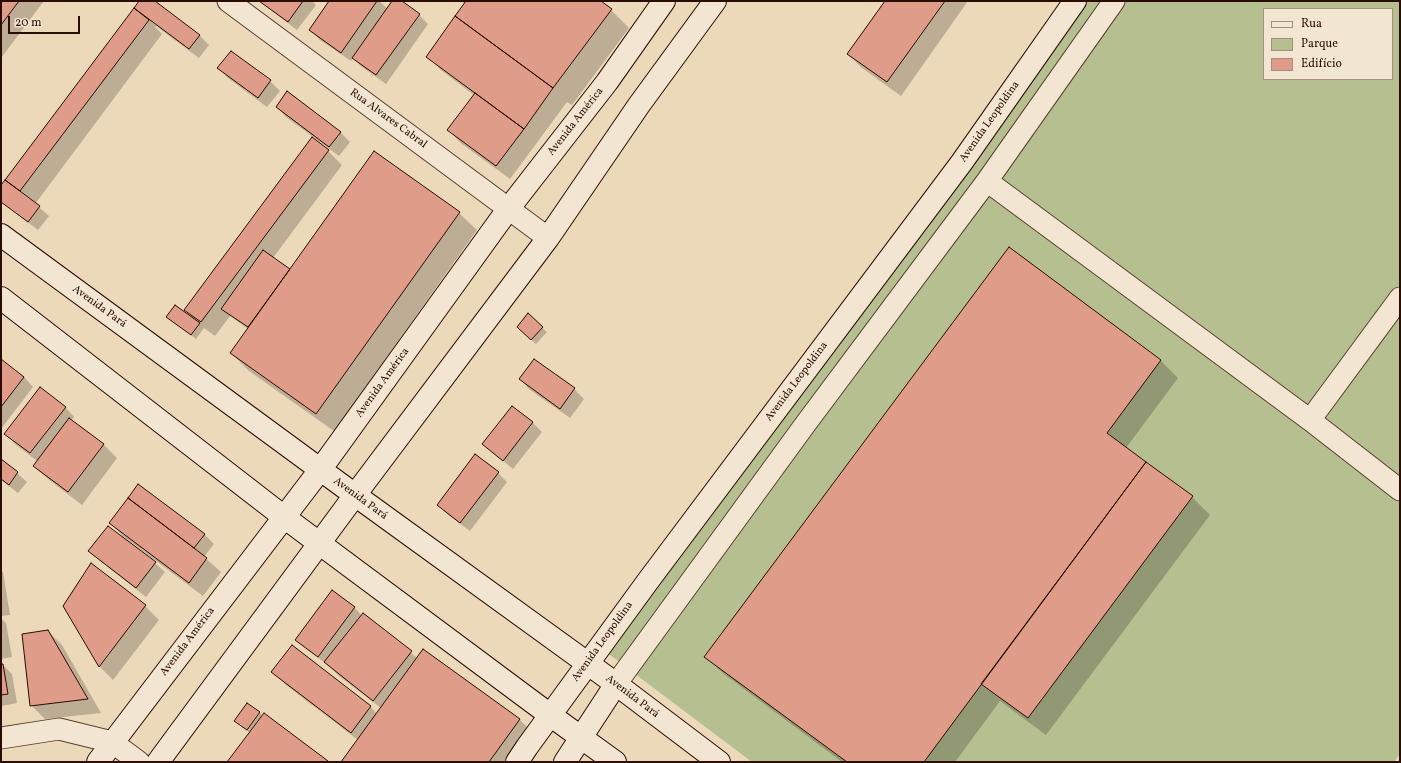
<!DOCTYPE html>
<meta charset="utf-8">
<style>
body{margin:0}
#map{position:relative;width:1401px;height:763px;overflow:hidden;background:#ebd9b9;font-family:Vollkorn,serif}
canvas{display:block}
.frame{position:absolute;inset:0;border:2px solid #2a0c01;pointer-events:none}
.legend{position:absolute;left:1263px;top:8px;width:130px;height:72px;box-sizing:border-box;background:#f2e6d2;border:1px solid #a28f7e;margin:0;padding:5px 7px;list-style:none;font-size:12px;color:#2a0c01}
.legend li{display:flex;align-items:center;gap:8px;height:20px}
.legend b{width:20px;border:1px solid #a28f7e}
.scale{position:absolute;left:8px;top:16px;width:72px;height:18px;box-sizing:border-box;border:2px solid #2a0c01;border-top:0;padding-left:5px;font-size:12px;line-height:14px;white-space:nowrap;color:#2a0c01;-webkit-text-stroke:3px #f2e6d2;paint-order:stroke}
</style>
<div id="map">
<canvas width="1401" height="763"></canvas>
<div class="frame"></div>
<ul class="legend">
<li><b style="height:5px;background:#f2e6d2"></b>Rua</li>
<li><b style="height:11px;background:#b6bf90"></b>Parque</li>
<li><b style="height:11px;background:#df9c88"></b>Edifício</li>
</ul>
<div class="scale">20 m</div>
</div>
<script>
const ctx = document.querySelector('canvas').getContext('2d');
ctx.lineJoin = 'round';
function fillPath(path, color) { ctx.fillStyle = color; ctx.fill(path, 'evenodd'); }
const shape = rows => new Path2D(rows.map(r => 'M' + r).join(''));
function trace(path, color, width, dash) { ctx.strokeStyle = color; ctx.lineWidth = width; ctx.lineCap = dash ? 'butt' : 'round'; ctx.setLineDash(dash || []); ctx.stroke(path); }
function write(font, color, halo, rows, align = 'center') {
  ctx.font = font + ' Vollkorn,serif'; ctx.lineWidth = 3.5; ctx.setLineDash([]); ctx.textBaseline = 'middle'; ctx.strokeStyle = halo; ctx.fillStyle = color; for (const [text, x, y, turn = 0] of rows) {
    ctx.save(); ctx.translate(x, y); ctx.rotate((+turn || 0) * Math.PI / 180); ctx.textAlign = isNaN(turn) ? turn : align; if (halo) ctx.strokeText(text, 0, 0); ctx.fillText(text, 0, 0); ctx.restore();
  }
}
fillPath(shape([
 [1066,1,1400,1,1400,754,1394,762,752,762,594,643],
 [1264,9,1392,9,1392,79,1264,79]
]), '#b6bf90');
fillPath(shape([
 [1,1,44,1,1,58],
 [140,1,153,1,200,36,209,45,199,58,156,26,155,27,162,34,35,204,49,216,38,230,1,202,1,186,9,182,6,180],
 [259,1,312,1,316,5,297,30],
 [331,1,379,1,388,9,394,1,400,1,419,15,428,24,386,84,362,67,353,58,351,61,320,40,310,30],
 [460,1,599,1,611,10,629,28,572,105,567,102,510,179,462,144,448,130,474,95,441,70,427,56,465,4],
 [886,1,968,1,901,96,862,68,848,54],
 [231,52,270,81,280,91,267,107,228,78,219,68],
 [277,107,340,132,350,142,339,156,286,117],
 [328,151,342,165,273,258,289,269,459,213,477,230,334,431,249,371,231,353,248,329,230,316,215,336,204,328,196,339,167,317,194,319,185,310],
 [528,315,547,332,536,344,522,331],
 [1,360,24,377,33,387,1,429],
 [534,360,574,389,584,399,570,418,529,389,520,379],
 [1160,360,1178,378,1126,448,1192,497,1210,515,1046,735,1000,701,955,762,842,762,724,674,706,657],
 [65,407,74,417,71,421,103,444,117,458,82,505,48,479,34,466,37,461,15,444,6,434],
 [513,407,533,423,542,432,513,469,483,444],
 [1,460,17,473,27,482,18,493,1,480],
 [498,473,507,482,470,531,447,514,438,505],
 [139,485,204,534,214,544,204,557,221,572,203,596,124,537,110,523],
 [108,527,155,563,165,572,146,597,99,560,89,551],
 [91,564,145,606,159,620,113,680,99,666],
 [1,571,3,572,10,615,1,616],
 [354,607,362,616,363,614,417,658,519,719,537,737,519,762,342,762,358,740,286,685,272,671,292,646,371,707,377,714,381,708,339,676,328,665,306,649,296,640],
 [1,618,6,623,12,657,1,659],
 [48,631,62,645,101,713,45,719,31,705],
 [1,665,3,665,12,674,17,703,1,706],
 [259,712,263,716,265,714,328,762,228,762,250,733,235,721]
]), '#0003');
const building = shape([
 [1,1,19,1,1,25,1,1],
 [139,1,155,1,200,35,189,49,134,8,139,1],
 [259,1,303,1,288,22,259,1],
 [329,1,377,1,341,53,309,30,329,1],
 [392,1,402,1,420,14,376,75,352,58,392,1],
 [466,1,601,1,612,9,553,88,455,16,466,1],
 [885,1,945,1,887,82,847,54,885,1],
 [134,8,149,20,20,191,5,180,134,8],
 [455,16,553,88,524,129,426,57,455,16],
 [231,51,271,80,258,98,217,68,231,51],
 [287,91,341,132,329,147,276,107,287,91],
 [475,93,524,129,496,166,447,130,475,93],
 [312,137,329,150,201,322,184,310,312,137],
 [374,151,460,212,316,414,230,353,374,151],
 [5,180,40,206,28,222,1,202,1,185,5,180],
 [1009,247,1161,360,1107,433,1146,462,924,762,847,762,704,657,1009,247],
 [263,250,290,269,248,327,221,309,263,250],
 [175,305,200,323,191,335,166,317,175,305],
 [528,313,543,327,531,340,517,327,528,313],
 [1,359,24,377,1,407,1,359],
 [534,359,575,388,560,409,519,379,534,359],
 [40,387,66,407,30,453,4,434,40,387],
 [512,406,533,422,503,461,482,444,512,406],
 [69,418,104,444,68,492,33,466,69,418],
 [475,454,499,472,460,523,437,505,475,454],
 [1,459,18,472,9,485,1,479,1,459],
 [1146,462,1193,496,1028,718,981,684,1146,462],
 [138,484,205,534,194,548,128,498,138,484],
 [128,498,207,558,189,583,109,523,128,498],
 [108,526,156,562,136,588,88,551,108,526],
 [91,563,146,605,99,667,63,606,91,563],
 [332,590,355,607,318,657,295,640,332,590],
 [363,613,412,651,373,701,324,662,363,613],
 [48,630,88,699,30,706,22,634,48,630],
 [292,645,371,706,351,733,271,672,292,645],
 [423,649,520,719,489,762,341,762,423,649],
 [1,664,3,664,8,694,1,695,1,664],
 [247,703,260,712,247,730,234,721,247,703],
 [264,713,328,761,327,762,227,762,264,713]
]);
fillPath(building, '#df9c88');
trace(building, '#2a0c01', 1);
const minor = shape([
 [228,1,548,238],
 [987,181,1310,420,1400,490],
 [1310,420,1400,298],
 [616,684,804,426,987,181,1114,1],
 [1,738,59,729,112,742,139,762]
]);
const secondary = shape([
 [1,235,355,495,616,684,719,762],
 [1,298,284,517,550,715,615,762],
 [98,762,320,470,509,208,607,82,664,1],
 [158,762,355,495,548,238,639,105,715,1],
 [517,762,527,747,648,581,962,162,1075,1],
 [565,762,616,684]
]);
trace(minor, '#5a3f2f', 23);
trace(secondary, '#2a0c01', 24);
trace(minor, '#f2e6d2', 21);
trace(secondary, '#f2e6d2', 22);
write('11px', '#2a0c01', '#f2e6d2', [
 ["Rua Alvares Cabral",388,119,36],
 ["Avenida América",576,122,-52],
 ["Avenida Leopoldina",990,122,-55],
 ["Avenida Pará",99,307,36],
 ["Avenida Leopoldina",797,382,-53],
 ["Avenida América",383,383,-54],
 ["Avenida Pará",360,499,36],
 ["Avenida América",188,642,-53],
 ["Avenida Leopoldina",603,642,-54],
 ["Avenida Pará",632,697,37]
]);
</script>
